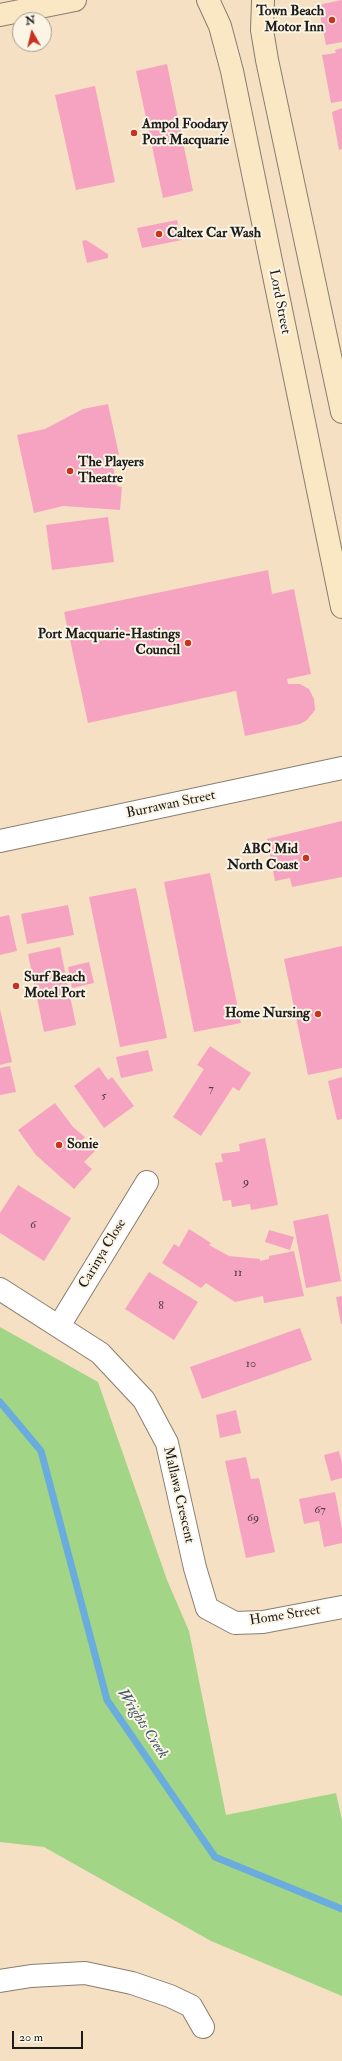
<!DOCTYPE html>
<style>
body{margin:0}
#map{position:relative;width:342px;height:2061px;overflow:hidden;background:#f5e0c4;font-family:"IM FELL Double Pica",serif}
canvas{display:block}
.north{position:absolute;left:12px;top:12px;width:40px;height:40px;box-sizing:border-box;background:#fcf5e5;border:1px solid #a29e95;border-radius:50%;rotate:352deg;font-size:11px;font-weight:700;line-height:16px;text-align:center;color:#1c1c1c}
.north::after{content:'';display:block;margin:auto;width:14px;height:18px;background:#c8321e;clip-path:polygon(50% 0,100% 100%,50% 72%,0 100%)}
.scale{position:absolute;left:12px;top:2031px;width:71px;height:18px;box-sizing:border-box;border:2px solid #1c1c1c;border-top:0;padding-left:5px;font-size:12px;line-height:14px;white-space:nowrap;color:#1c1c1c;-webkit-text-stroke:3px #fcf5e5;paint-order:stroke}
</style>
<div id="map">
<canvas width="342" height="2061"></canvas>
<div class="north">N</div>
<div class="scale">20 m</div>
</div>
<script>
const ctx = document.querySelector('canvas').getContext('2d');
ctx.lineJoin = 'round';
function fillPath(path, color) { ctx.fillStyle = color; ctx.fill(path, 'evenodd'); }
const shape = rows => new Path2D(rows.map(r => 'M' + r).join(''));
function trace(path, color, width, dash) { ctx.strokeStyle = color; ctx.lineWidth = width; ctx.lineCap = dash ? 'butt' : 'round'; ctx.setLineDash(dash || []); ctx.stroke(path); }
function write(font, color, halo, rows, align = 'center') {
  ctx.font = font + ' "IM FELL Double Pica",serif'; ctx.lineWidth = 4; ctx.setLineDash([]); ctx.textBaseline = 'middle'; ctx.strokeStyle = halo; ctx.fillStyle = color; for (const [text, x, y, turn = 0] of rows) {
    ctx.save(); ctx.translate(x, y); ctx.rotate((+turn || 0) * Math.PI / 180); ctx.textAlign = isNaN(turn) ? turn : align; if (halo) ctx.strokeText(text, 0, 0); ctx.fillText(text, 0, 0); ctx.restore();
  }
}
fillPath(shape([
 [0,1327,98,1382,167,1580,189,1631,226,1815,336,1793,342,1820,342,1996,211,1941,44,1847,0,1842]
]), '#a2d585');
trace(shape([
 [0,1402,41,1451,107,1700,215,1857,342,1909]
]), '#6aacde', 7);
fillPath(shape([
 [342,0,342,42,326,45,318,5],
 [342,48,342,101,331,103,322,55,336,53,335,50],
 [167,64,193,191,163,198,136,71],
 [95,86,115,182,76,190,55,95],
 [342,108,342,149,339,150,332,112],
 [177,220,182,240,142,248,137,228],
 [86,240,108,254,108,258,87,263,82,241],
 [108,404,119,455,111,456,117,486,122,487,120,510,63,506,34,513,17,435,45,429,83,409],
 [108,517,114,562,52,570,46,525],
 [268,570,272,594,294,589,311,674,287,679,288,684,300,684,309,689,314,699,315,710,307,720,300,724,245,736,236,691,88,723,64,612],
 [342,821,342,877,292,887,290,878,275,881,267,839],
 [210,873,241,1023,194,1032,164,882],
 [136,888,167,1038,120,1047,89,897],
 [68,905,74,935,27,944,21,914],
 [9,915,17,951,0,955,0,917],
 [342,946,342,1068,308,1075,284,959],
 [60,947,76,1025,44,1032,28,954],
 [89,962,94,983,72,988,68,967],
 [0,1009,12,1062,0,1065],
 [210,1046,251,1073,239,1091,233,1087,201,1136,173,1117,204,1069,197,1065],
 [148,1050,153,1071,121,1078,116,1057],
 [10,1066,16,1092,0,1095,0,1068],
 [99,1067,108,1080,112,1077,134,1106,104,1128,74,1086],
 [342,1077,342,1119,337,1120,328,1081],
 [55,1103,73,1127,85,1137,82,1140,95,1151,84,1162,92,1169,74,1189,36,1155,18,1130],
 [265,1138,278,1205,251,1210,250,1204,232,1207,231,1200,223,1201,215,1163,223,1162,221,1154,240,1151,239,1144],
 [18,1185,71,1218,44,1261,0,1233,0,1213],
 [328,1214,341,1281,306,1288,293,1221],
 [189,1229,211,1243,209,1245,229,1256,260,1259,260,1261,269,1259,269,1256,294,1251,304,1296,264,1303,263,1296,235,1302,206,1283,201,1288,162,1263,174,1244,179,1247],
 [269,1230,294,1237,290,1250,265,1242],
 [149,1272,198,1302,174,1340,125,1309],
 [342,1296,342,1324,341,1324,336,1297],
 [300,1328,312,1360,202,1399,190,1367],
 [236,1410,241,1433,220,1438,216,1415],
 [339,1451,342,1463,342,1478,331,1481,324,1455],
 [246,1457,251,1479,259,1478,275,1552,246,1558,225,1461],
 [335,1492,342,1529,342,1543,324,1547,319,1521,304,1524,299,1499]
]), '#f6a3c1');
const minor = shape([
 [0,841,342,768],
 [0,1289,100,1353,144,1400,167,1443,195,1568,207,1608,235,1623,263,1622,342,1607],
 [59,1326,147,1182],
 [0,1981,31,1976,85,1973,132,1983,170,1996,191,2006,203,2027]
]);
const secondary = shape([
 [208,0,220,26,232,71,342,607],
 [263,0,262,30,267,60,342,412],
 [0,15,75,0]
]);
trace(minor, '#887e70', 24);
trace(secondary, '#887e70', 24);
trace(minor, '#fff', 22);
trace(secondary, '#fae7c3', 22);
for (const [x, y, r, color] of [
 [332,20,4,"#c8321e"],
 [134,133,4,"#c8321e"],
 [159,234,4,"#c8321e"],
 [70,471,4,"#c8321e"],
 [188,643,4,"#c8321e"],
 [306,858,4,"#c8321e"],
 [16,986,4,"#c8321e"],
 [318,1014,4,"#c8321e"],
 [59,1145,4,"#c8321e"]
]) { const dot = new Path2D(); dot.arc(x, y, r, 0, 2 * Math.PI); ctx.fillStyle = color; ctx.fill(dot); trace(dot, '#fcf5e5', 1.5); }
write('12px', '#523e45', null, [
 ["7",211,1089],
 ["5",104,1096],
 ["9",246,1182],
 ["6",33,1225],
 ["11",238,1273],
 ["8",161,1306],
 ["10",251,1364],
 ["67",320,1510],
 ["69",253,1518]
]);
write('bold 14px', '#1c1c1c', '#fcf5e5', [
 ["Town Beach",324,12,"right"],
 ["Motor Inn",324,28,"right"],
 ["Ampol Foodary",142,125],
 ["Port Macquarie",142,141],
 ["Caltex Car Wash",167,234],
 ["The Players",78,463],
 ["Theatre",78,479],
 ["Port Macquarie-Hastings",180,635,"right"],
 ["Council",180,651,"right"],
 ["ABC Mid",298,850,"right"],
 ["North Coast",298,866,"right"],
 ["Surf Beach",24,978],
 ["Motel Port",24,994],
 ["Home Nursing",310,1014,"right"],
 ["Sonie",67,1145]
], 'left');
write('14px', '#1c1c1c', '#fcf5e5', [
 ["Lord Street",279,302,79],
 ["Burrawan Street",171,805,-12],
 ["Carinya Close",103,1254,-59],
 ["Mallawa Crescent",178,1495,77],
 ["Home Street",285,1616,-9]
]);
write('italic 15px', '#3b566a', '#fcf5e5', [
 ["Wrights Creek",142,1724,57]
]);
</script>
